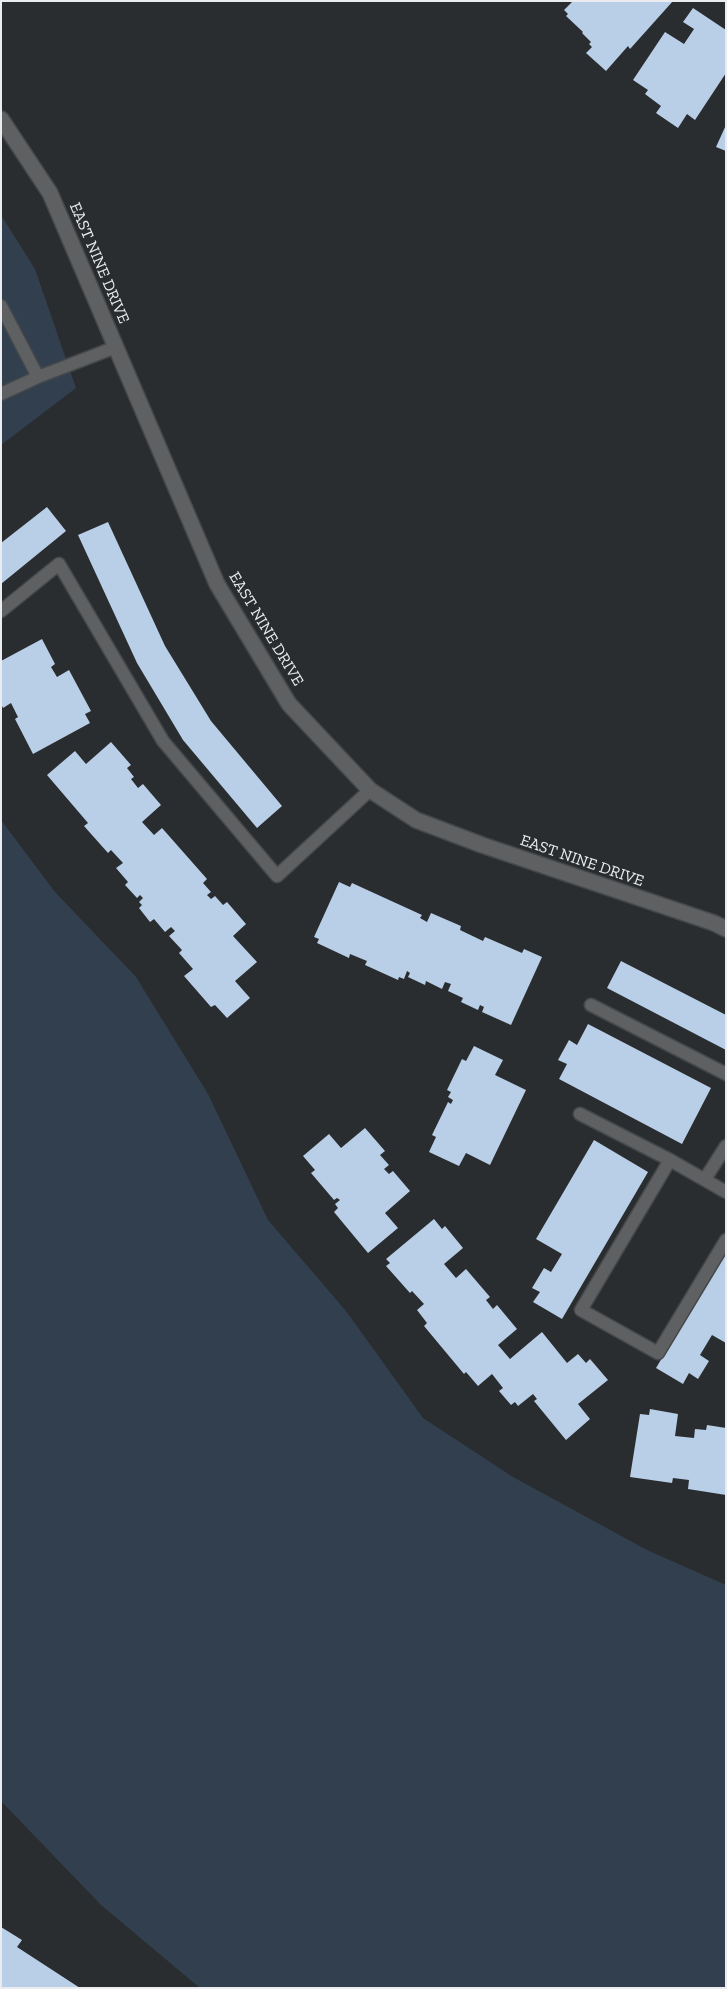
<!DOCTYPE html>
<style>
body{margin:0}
#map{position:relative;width:727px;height:1989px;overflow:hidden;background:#2a2d30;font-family:"Zilla Slab",serif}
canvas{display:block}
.frame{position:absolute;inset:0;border:2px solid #ebecef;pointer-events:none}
</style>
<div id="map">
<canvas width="727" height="1989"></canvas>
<div class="frame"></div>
</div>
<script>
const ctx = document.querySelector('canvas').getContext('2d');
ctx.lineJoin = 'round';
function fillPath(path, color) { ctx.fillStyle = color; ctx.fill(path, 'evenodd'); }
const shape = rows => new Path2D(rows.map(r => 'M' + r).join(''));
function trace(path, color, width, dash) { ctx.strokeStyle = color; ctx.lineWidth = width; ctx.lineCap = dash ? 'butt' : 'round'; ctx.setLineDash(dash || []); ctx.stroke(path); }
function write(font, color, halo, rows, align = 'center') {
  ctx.font = font + ' "Zilla Slab",serif'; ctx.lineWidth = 5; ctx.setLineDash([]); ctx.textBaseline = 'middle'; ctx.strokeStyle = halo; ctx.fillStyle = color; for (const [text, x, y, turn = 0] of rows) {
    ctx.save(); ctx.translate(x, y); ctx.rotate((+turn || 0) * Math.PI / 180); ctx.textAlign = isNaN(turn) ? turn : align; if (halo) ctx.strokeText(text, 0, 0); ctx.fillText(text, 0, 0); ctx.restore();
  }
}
fillPath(shape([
 [1,215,35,269,76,388,1,445],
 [1,820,55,892,136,977,208,1094,268,1220,346,1311,423,1418,513,1477,647,1550,726,1585,726,1988,200,1988,101,1905,1,1801]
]), '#323f4e');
fillPath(shape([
 [573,1,673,1,630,49,628,46,606,71,586,53,592,47,589,44,591,42,582,33,583,32,566,16,568,14,564,10],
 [693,8,726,30,726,73,695,120,687,114,678,128,656,113,661,106,645,94,648,90,633,80,665,32,684,44,694,29,683,22],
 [726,125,726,151,716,147],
 [47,507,66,531,1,584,1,543],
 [108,522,165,646,211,721,282,806,257,828,183,740,137,663,78,535],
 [42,639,55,664,51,667,57,677,69,670,91,711,85,714,90,723,33,754,15,719,18,717,11,703,3,708,1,704,1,661],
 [111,742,131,765,127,768,134,777,131,779,138,788,143,784,161,805,142,822,154,835,162,828,207,879,203,883,211,892,207,895,211,899,215,896,223,905,227,902,246,924,233,936,257,962,235,981,250,998,227,1018,215,1005,211,1007,184,976,193,969,179,953,182,950,169,936,175,931,171,927,165,932,154,919,150,922,139,908,142,905,139,902,143,898,140,895,137,898,125,885,128,882,116,868,123,863,111,850,108,853,84,826,88,823,47,775,75,751,86,764],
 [339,882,350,887,352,883,422,915,420,918,427,922,431,913,461,926,460,930,483,941,485,937,522,953,524,949,542,957,511,1025,482,1012,484,1007,480,1005,478,1010,461,1002,463,998,448,991,451,984,445,982,442,989,426,981,425,985,408,977,410,973,407,971,404,979,399,977,398,980,365,965,367,961,350,954,349,958,317,943,319,939,314,937],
 [621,961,726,1015,726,1050,607,988],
 [588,1024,711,1088,682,1144,559,1079,567,1064,558,1060,569,1040,577,1045],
 [474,1046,503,1060,495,1075,526,1090,490,1165,466,1153,459,1166,429,1152,436,1137,432,1135,448,1102,451,1104,453,1100,448,1097,451,1092,447,1090,462,1059,466,1061],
 [365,1128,385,1151,380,1155,389,1165,384,1169,389,1174,393,1171,410,1191,385,1213,398,1228,368,1253,334,1212,338,1208,335,1204,340,1200,337,1198,334,1200,311,1173,315,1170,303,1156,329,1134,341,1148],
 [594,1140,648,1172,562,1319,533,1302,540,1292,532,1288,544,1268,551,1272,562,1254,536,1239],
 [434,1219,442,1229,445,1226,463,1248,444,1264,456,1278,466,1269,490,1297,486,1300,493,1309,497,1305,517,1329,498,1345,510,1359,542,1332,567,1363,578,1354,586,1363,590,1359,608,1380,578,1404,590,1419,566,1440,534,1401,537,1399,533,1394,518,1406,515,1402,511,1405,499,1391,503,1388,492,1374,478,1386,466,1372,464,1374,424,1326,427,1323,417,1310,424,1304,412,1291,410,1293,386,1266,390,1263,386,1259],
 [726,1251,726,1343,712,1335,700,1355,709,1361,698,1379,689,1373,683,1384,656,1368],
 [650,1409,678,1414,675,1436,694,1438,695,1429,706,1430,707,1425,726,1428,726,1495,688,1489,689,1480,673,1478,672,1483,630,1477,640,1414,649,1415],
 [1,1927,22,1940,17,1947,80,1988,1,1988]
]), '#b9cee7');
const lane = shape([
 [1,306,38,377,1,394],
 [38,377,116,347],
 [1,611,59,564,163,741,277,876,370,790],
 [591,1005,726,1074],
 [580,1114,670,1160,726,1192],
 [670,1160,581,1310,658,1353,726,1240],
 [705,1179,726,1146]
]);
const street = shape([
 [1,119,50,193,217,584,289,704,370,790,416,820,482,845,714,923,726,929]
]);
trace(lane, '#45484b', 15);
trace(street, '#45484b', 18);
trace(lane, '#5f6062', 12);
trace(street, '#5f6062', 15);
write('16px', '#ebecef', '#2a2d30', [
 ["EAST NINE DRIVE",99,263,67],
 ["EAST NINE DRIVE",266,629,59],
 ["EAST NINE DRIVE",582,861,19]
]);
</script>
